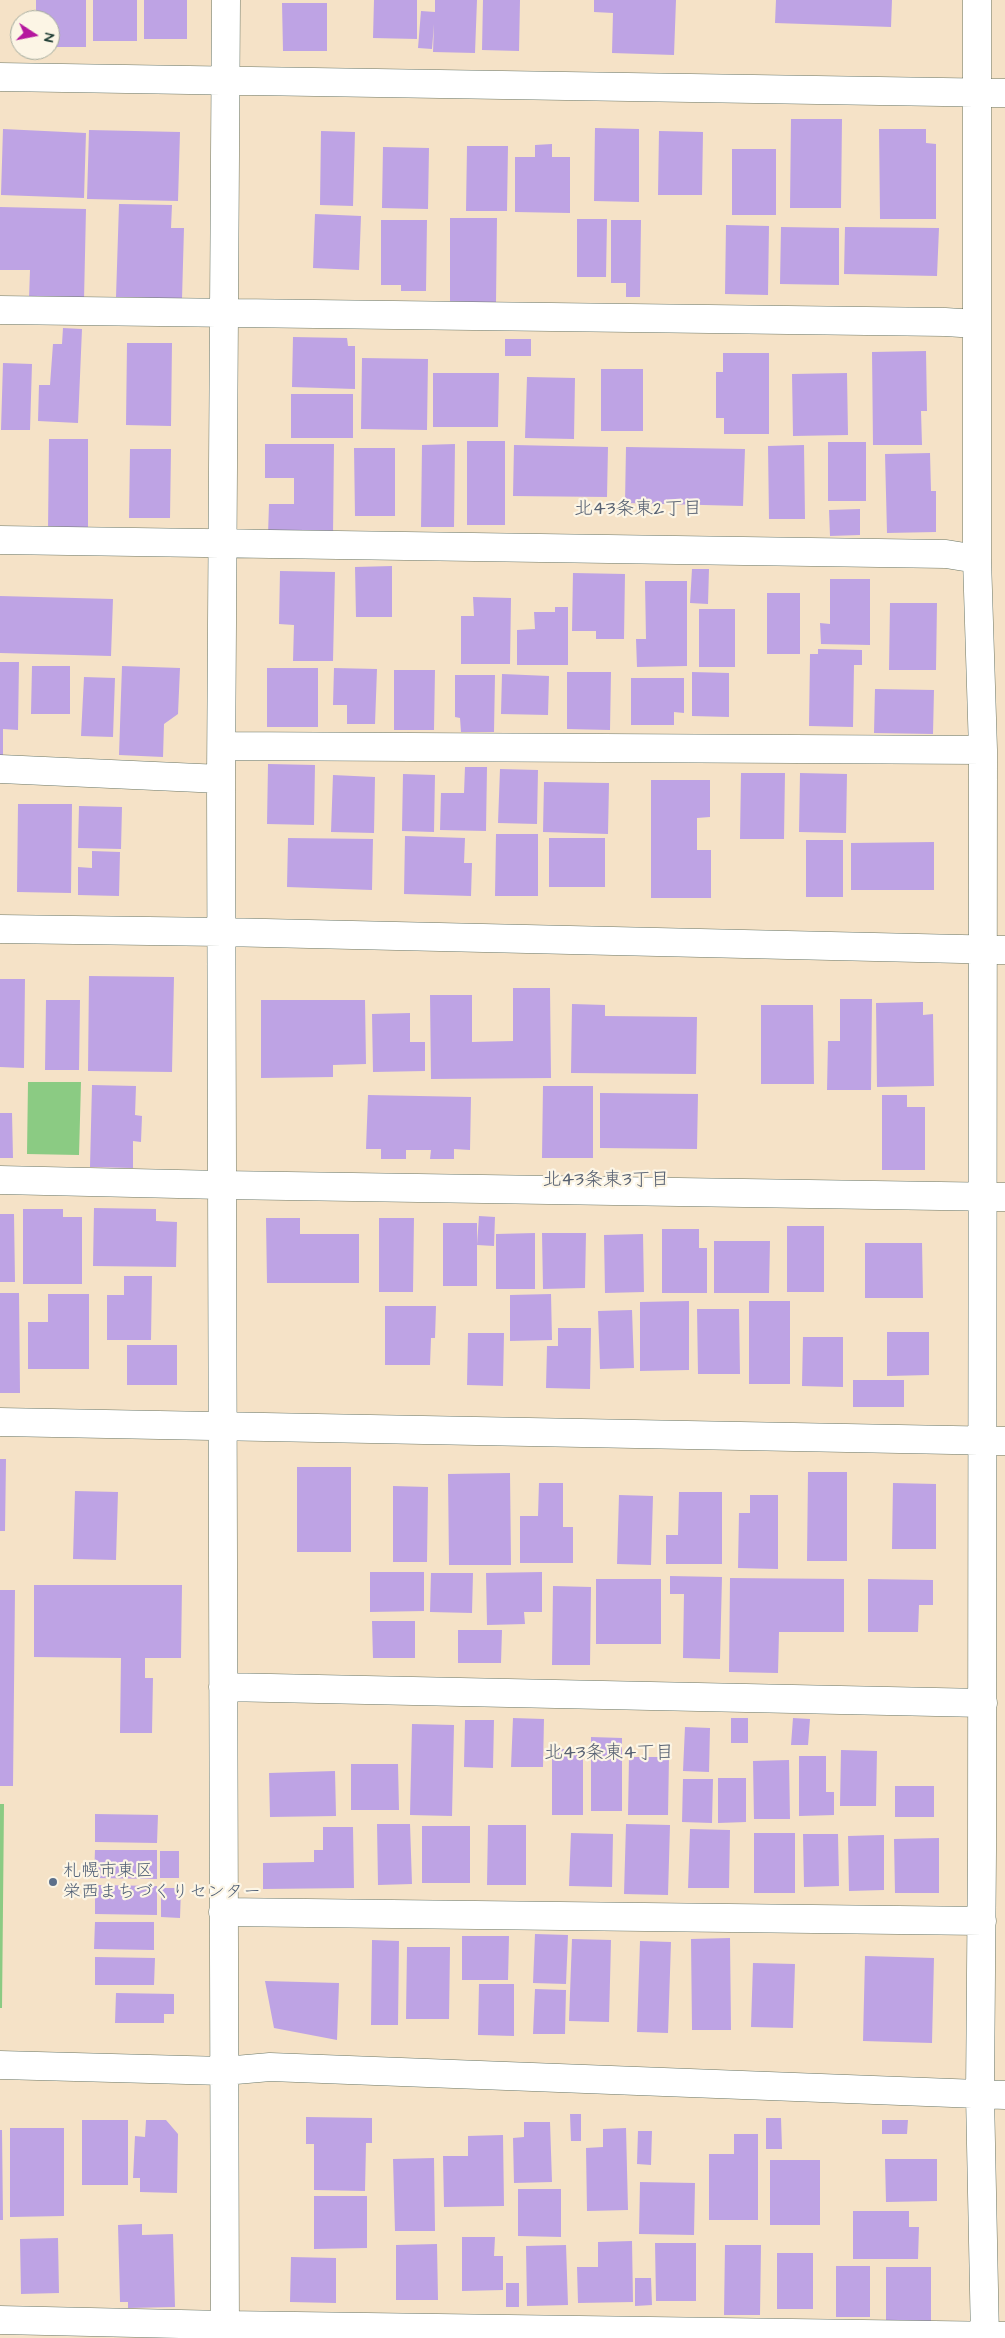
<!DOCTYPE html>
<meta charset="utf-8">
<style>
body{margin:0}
#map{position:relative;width:1005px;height:2338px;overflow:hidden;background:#f5e2c7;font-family:"Architects Daughter",sans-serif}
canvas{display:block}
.north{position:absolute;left:10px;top:10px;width:50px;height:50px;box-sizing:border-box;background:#fcf5e5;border:1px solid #a4ab9e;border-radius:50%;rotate:101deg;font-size:14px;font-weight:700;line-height:20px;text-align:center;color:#1f3d34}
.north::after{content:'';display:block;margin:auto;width:18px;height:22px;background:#b5179e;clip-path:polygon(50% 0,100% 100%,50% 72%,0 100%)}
</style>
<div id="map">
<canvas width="1005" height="2338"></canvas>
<div class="north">N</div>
</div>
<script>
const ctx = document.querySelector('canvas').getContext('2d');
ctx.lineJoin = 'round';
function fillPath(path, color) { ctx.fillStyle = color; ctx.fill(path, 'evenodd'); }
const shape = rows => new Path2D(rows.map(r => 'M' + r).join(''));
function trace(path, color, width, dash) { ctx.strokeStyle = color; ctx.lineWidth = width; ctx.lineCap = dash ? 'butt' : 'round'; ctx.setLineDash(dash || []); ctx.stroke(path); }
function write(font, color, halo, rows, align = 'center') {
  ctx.font = font + ' "Architects Daughter","Klee One",sans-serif'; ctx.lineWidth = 4.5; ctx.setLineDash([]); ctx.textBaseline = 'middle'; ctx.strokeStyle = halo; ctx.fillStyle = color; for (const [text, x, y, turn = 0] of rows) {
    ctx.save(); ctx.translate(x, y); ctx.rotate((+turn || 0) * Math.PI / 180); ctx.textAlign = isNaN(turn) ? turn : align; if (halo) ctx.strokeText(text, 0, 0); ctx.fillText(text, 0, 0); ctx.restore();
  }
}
fillPath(shape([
 [28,1082,81,1082,79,1155,27,1154],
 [0,1804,4,1804,2,2008,0,2008]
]), '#8bcb83');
fillPath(shape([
 [36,0,86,0,86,47,50,47,50,20,36,20],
 [93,0,137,0,137,41,93,41],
 [144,0,187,0,187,39,144,39],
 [374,0,417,0,417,39,373,38],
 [435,0,477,0,475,53,433,52,434,24,432,49,418,48,421,11,435,12],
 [483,0,520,0,519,51,482,50],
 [594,0,676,0,674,55,612,53,613,13,594,12],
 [776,0,892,0,891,27,775,23],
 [282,3,327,3,327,51,283,51],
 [791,119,842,119,841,208,790,208],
 [595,128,639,129,639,202,594,201],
 [3,129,86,133,84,198,1,195],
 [879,129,926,129,926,143,936,144,936,219,880,219],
 [89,130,180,132,178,201,87,199],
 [321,131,355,132,353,206,320,205],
 [659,131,703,132,702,195,658,195],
 [552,144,552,157,570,157,570,213,515,212,515,157,535,157,535,145],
 [467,146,508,146,507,211,466,211],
 [383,147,429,148,428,209,382,208],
 [732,149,776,149,776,215,732,215],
 [119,204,172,205,171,228,184,228,182,299,116,297],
 [0,207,86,209,84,300,29,299,30,270,0,270],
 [315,214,361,216,359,270,313,268],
 [450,218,497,218,496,303,450,302],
 [577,219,607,219,606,277,577,277],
 [381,220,427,220,426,291,401,291,401,285,381,285],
 [611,220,641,220,640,297,626,297,626,283,611,283],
 [726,225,769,226,768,295,725,294],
 [781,227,839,228,839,285,780,284],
 [845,227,939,228,937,276,844,274],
 [63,328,82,329,78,423,38,421,39,385,50,385,53,344,62,344],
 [293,337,347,338,348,346,355,346,355,389,292,387],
 [505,339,531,339,531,356,505,356],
 [127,343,172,343,171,426,126,425],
 [926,351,927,411,921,411,922,445,873,445,872,352],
 [723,353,769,353,769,434,724,434,724,418,716,418,716,372,723,372],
 [362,358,428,359,427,430,361,429],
 [3,363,32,364,30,430,1,430],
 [601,369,643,369,643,431,601,431],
 [433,373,499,373,498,427,433,427],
 [847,373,848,435,793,436,792,374],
 [527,377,575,378,574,439,525,438],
 [291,394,353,394,353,438,291,438],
 [49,439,88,439,88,530,48,530],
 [467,441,505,441,505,525,467,525],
 [828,442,866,442,866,501,828,501],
 [265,444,334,444,333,535,268,535,269,504,294,504,294,478,265,478],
 [455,444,454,527,421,527,422,445],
 [514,445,608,447,607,497,513,496],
 [804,445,805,519,769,519,768,446],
 [626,447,745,449,743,506,625,503],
 [354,448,395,448,395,516,355,516],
 [130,449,171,449,170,518,129,518],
 [930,453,931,491,936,491,936,532,887,533,885,454],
 [860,509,860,535,830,536,829,510],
 [392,566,392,617,356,617,355,567],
 [692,569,709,569,708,604,690,603],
 [280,571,335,572,333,661,293,661,294,625,279,624],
 [573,573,625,574,624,639,596,639,596,631,572,631],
 [830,579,870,579,870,645,821,644,820,623,830,624],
 [645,581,687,581,687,666,637,667,636,639,646,639],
 [767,593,800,593,800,654,767,654],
 [0,596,113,599,111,656,0,653],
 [473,597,511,598,510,664,461,664,461,616,474,616],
 [890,603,937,603,936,670,889,670],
 [555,607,568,607,568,665,517,665,517,630,535,629,534,612,555,612],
 [699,609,735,609,735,667,699,667],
 [818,649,862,650,862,665,854,665,853,727,809,726,810,654,818,654],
 [0,662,19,662,18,730,3,729,3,755,0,755],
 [32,666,70,666,70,714,31,714],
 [122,666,180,668,178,714,164,724,163,757,119,755],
 [267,668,318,668,318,727,267,727],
 [334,668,377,669,375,724,347,724,347,705,333,705],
 [394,670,435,670,434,730,394,730],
 [567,672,611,672,610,730,567,729],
 [692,672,729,673,729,717,692,716],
 [502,674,549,676,548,715,501,714],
 [455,675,495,675,494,732,461,732,460,718,455,717],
 [84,677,115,678,113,737,81,736],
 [631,678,684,678,684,713,674,712,674,725,631,725],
 [875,689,934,690,933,734,874,733],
 [268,764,315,765,314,825,267,824],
 [465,767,487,767,486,831,440,830,441,793,464,793],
 [500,769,538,770,537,824,498,823],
 [741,773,785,773,784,839,740,839],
 [800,773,847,774,846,833,799,832],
 [403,774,435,775,434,832,402,831],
 [333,775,375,777,374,833,331,832],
 [651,780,710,780,710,817,697,818,697,850,711,850,711,898,651,898],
 [544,782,609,783,608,834,543,832],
 [18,804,72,804,71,893,17,892],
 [79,806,122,807,121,849,78,848],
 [496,834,538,834,538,896,495,896],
 [405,836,465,838,464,863,472,863,471,896,404,894],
 [288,838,373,839,372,890,287,887],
 [549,838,605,838,605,887,549,887],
 [806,840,843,840,843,897,806,897],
 [934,842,934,890,851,890,851,843],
 [92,851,120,852,119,896,78,895,78,867,92,868],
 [89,976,174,977,172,1072,88,1071],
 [0,979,25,979,24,1068,0,1067],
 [513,988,550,988,551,1078,431,1079,430,995,472,995,472,1042,513,1041],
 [840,999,872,999,871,1090,827,1090,828,1041,840,1041],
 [46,1000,80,1000,79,1070,45,1070],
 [261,1000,365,1000,366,1064,333,1065,333,1077,261,1078],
 [923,1002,923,1015,933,1014,934,1086,877,1087,876,1003],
 [572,1004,605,1005,605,1016,697,1017,696,1074,571,1073],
 [761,1005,813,1005,814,1084,761,1084],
 [410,1013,410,1042,425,1042,425,1071,373,1072,372,1014],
 [92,1085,136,1086,135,1115,142,1116,141,1142,133,1141,133,1168,90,1167],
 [543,1086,593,1086,593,1158,542,1158],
 [600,1093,698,1094,697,1149,600,1148],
 [368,1095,471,1097,470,1150,454,1149,454,1159,430,1159,431,1150,406,1150,406,1159,381,1159,381,1149,366,1149],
 [882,1095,907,1095,907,1107,925,1107,925,1170,882,1170],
 [0,1113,12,1113,13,1158,0,1158],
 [94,1208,156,1209,156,1221,177,1222,176,1267,93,1266],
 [23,1209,63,1209,63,1217,82,1217,82,1284,23,1284],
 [0,1214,14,1214,15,1282,0,1282],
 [479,1216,495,1217,494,1246,477,1245],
 [266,1218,300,1218,300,1234,359,1234,359,1283,267,1283],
 [379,1218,414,1218,413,1292,379,1292],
 [443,1223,477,1223,477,1286,443,1286],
 [787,1226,824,1226,824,1292,787,1292],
 [662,1229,699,1229,699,1248,707,1248,707,1293,662,1293],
 [535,1233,535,1289,496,1289,496,1234],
 [542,1233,586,1233,585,1288,543,1289],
 [643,1234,644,1292,605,1293,604,1235],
 [714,1241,770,1241,769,1293,714,1293],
 [865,1243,922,1243,923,1298,865,1298],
 [124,1276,152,1276,151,1340,107,1340,107,1295,124,1295],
 [0,1293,19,1293,20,1393,0,1393],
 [48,1294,89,1294,89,1369,28,1369,28,1322,48,1322],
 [551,1294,552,1340,510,1341,510,1295],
 [689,1301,689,1370,640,1371,640,1302],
 [749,1301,790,1301,790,1384,749,1384],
 [385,1306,436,1306,435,1338,431,1338,430,1365,385,1365],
 [697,1309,739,1309,740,1374,698,1374],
 [632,1310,634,1368,600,1369,598,1311],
 [558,1328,591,1328,590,1389,546,1388,547,1346,558,1346],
 [887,1332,929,1332,929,1375,887,1376],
 [468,1333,504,1333,503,1386,467,1385],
 [803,1337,843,1337,843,1387,802,1386],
 [127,1345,177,1345,177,1385,127,1385],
 [853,1380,904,1380,904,1407,853,1407],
 [0,1459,6,1459,5,1531,0,1531],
 [297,1467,351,1467,351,1552,297,1552],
 [808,1472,847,1472,847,1561,807,1561],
 [510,1473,511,1565,449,1565,448,1474],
 [539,1483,563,1483,563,1527,573,1527,573,1563,520,1563,520,1516,538,1516],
 [893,1483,936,1484,936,1549,892,1549],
 [393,1486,428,1487,427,1562,393,1562],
 [75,1491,118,1492,116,1560,73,1559],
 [679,1492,722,1492,722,1564,666,1564,666,1535,678,1535],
 [619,1495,653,1496,651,1565,617,1564],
 [750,1495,778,1495,778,1569,738,1568,739,1513,750,1513],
 [370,1572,424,1572,424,1611,370,1612],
 [542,1572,542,1612,524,1612,525,1624,487,1625,486,1573],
 [431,1573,473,1573,472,1613,430,1612],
 [670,1576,722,1577,720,1659,683,1658,684,1594,670,1594],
 [730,1578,844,1579,844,1632,779,1632,778,1673,729,1672],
 [596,1579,661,1579,661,1644,596,1644],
 [868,1579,933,1580,933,1605,919,1605,918,1632,868,1632],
 [34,1585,182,1585,181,1658,145,1658,145,1678,153,1678,152,1733,120,1733,121,1658,34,1657],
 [553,1586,591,1587,590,1665,552,1665],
 [0,1590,15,1590,13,1786,0,1786],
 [372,1621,415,1621,415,1658,373,1658],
 [458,1630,502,1630,501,1663,458,1663],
 [513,1718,544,1719,543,1767,511,1767],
 [731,1718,748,1718,748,1743,731,1743],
 [793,1718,810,1719,808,1745,791,1745],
 [465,1720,494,1720,493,1768,464,1767],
 [412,1724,454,1725,452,1816,410,1815],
 [685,1727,710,1728,709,1772,683,1771],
 [591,1737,622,1738,622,1811,591,1811],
 [552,1749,583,1749,583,1815,552,1815],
 [841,1750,877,1751,876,1806,840,1806],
 [799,1756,826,1756,826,1792,834,1792,834,1815,799,1816],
 [629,1757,669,1757,668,1815,628,1815],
 [789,1760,790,1819,754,1819,753,1761],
 [351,1764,398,1764,399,1810,351,1810],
 [335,1771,336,1816,270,1817,269,1773],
 [718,1778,746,1778,746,1822,718,1823],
 [683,1779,713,1779,712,1823,682,1822],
 [895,1786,934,1786,934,1817,895,1817],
 [95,1814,158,1815,157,1843,95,1842],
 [377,1824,410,1824,412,1884,378,1885],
 [626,1824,670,1825,668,1895,624,1894],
 [488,1825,526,1825,526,1885,487,1885],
 [422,1826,470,1826,470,1883,422,1883],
 [323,1827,353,1827,354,1888,263,1889,263,1863,314,1862,314,1850,323,1850],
 [690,1829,730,1830,729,1888,688,1888],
 [571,1833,613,1834,612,1887,569,1886],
 [754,1833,795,1833,795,1893,754,1893],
 [803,1834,838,1834,839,1886,804,1887],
 [884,1835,884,1890,849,1891,848,1836],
 [939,1838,939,1893,895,1893,894,1839],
 [95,1850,157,1850,157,1879,94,1878],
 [160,1851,179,1851,179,1878,160,1878],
 [95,1885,157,1886,157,1915,95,1914],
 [161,1888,181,1888,180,1918,161,1917],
 [95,1922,154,1922,154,1950,94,1949],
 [535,1934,568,1935,566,1984,533,1983],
 [462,1936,509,1936,508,1980,462,1980],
 [730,1938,731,2030,692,2030,691,1939],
 [572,1939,611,1940,609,2022,569,2021],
 [372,1940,399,1941,398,2025,371,2025],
 [640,1941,671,1942,668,2033,637,2032],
 [407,1947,450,1947,449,2019,406,2019],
 [865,1956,934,1958,932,2043,863,2041],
 [95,1957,155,1958,154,1985,95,1985],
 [753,1963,795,1964,793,2028,751,2027],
 [265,1981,339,1983,337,2040,274,2028],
 [479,1984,514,1984,514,2036,478,2035],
 [535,1989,566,1990,565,2034,533,2034],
 [116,1993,174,1994,174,2014,164,2014,164,2023,115,2023],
 [570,2114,581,2114,581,2141,571,2141],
 [306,2117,372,2118,372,2143,366,2143,365,2191,314,2190,314,2144,306,2144],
 [766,2118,781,2118,782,2149,766,2149],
 [82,2120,128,2120,128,2185,82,2185],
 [146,2120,166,2120,178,2134,177,2193,140,2192,140,2178,133,2178,135,2136,145,2137],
 [882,2120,908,2120,907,2134,882,2134],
 [524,2122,550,2122,552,2182,514,2183,513,2138,524,2137],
 [10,2128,64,2128,64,2216,10,2217],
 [626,2128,628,2210,587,2211,586,2148,603,2147,603,2129],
 [0,2130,2,2130,3,2220,0,2220],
 [638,2131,652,2131,651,2165,637,2164],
 [734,2134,758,2134,758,2220,709,2220,709,2154,734,2154],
 [503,2135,504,2206,444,2207,443,2156,468,2156,468,2136],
 [434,2158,435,2231,395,2231,393,2159],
 [885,2159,937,2159,937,2201,886,2202],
 [770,2160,820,2160,820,2225,770,2225],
 [640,2182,695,2183,694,2235,639,2234],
 [518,2189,561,2189,561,2237,518,2236],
 [314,2196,367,2196,367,2248,314,2249],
 [853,2211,909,2211,909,2227,919,2227,918,2259,853,2259],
 [142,2224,142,2235,173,2234,175,2307,128,2308,128,2302,120,2302,118,2225],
 [462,2237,495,2237,494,2256,503,2256,503,2290,462,2291],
 [58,2238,59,2293,21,2294,20,2239],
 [632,2241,633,2302,578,2303,577,2267,598,2267,598,2242],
 [655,2243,696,2243,696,2301,656,2301],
 [437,2244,438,2300,396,2300,396,2245],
 [566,2245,568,2305,527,2306,526,2246],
 [725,2245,761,2245,760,2315,724,2315],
 [777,2253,813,2253,813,2309,777,2309],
 [291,2257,336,2258,336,2303,290,2302],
 [836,2266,870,2266,870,2317,836,2317],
 [886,2267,931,2267,931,2322,886,2322],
 [635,2278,651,2278,652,2305,635,2306],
 [506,2283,519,2283,519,2307,506,2307]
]), '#bea3e4');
const street = shape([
 [977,0,977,559,983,750,982,1851,980,2095,985,2338],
 [0,77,1005,93],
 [0,310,945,322,977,324],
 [0,540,946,554,977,559],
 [222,746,983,750],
 [0,769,221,779],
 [0,929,222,932,1005,950],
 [0,1180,222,1185,1005,1197],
 [0,1422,1005,1441],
 [223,1687,983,1703],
 [223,1912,982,1921],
 [0,2065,224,2071,270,2067,1005,2095],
 [0,2320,225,2325,1005,2336],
 [225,2338,221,779,226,0]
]);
trace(street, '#6a7767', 29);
trace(street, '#fff', 28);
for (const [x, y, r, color] of [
 [53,1882,5,"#5c6f8a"]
]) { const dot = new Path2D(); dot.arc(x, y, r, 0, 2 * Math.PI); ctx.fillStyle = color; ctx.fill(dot); trace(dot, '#fcf5e5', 2); }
write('18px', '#4e5e75', '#fcf5e5', [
 ["札幌市東区",63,1872],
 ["栄西まちづくりセンター",63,1893]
], 'left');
write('19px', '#576172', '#fcf5e5', [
 ["北43条東2丁目",638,510],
 ["北43条東3丁目",606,1181],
 ["北43条東4丁目",609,1754]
]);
</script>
